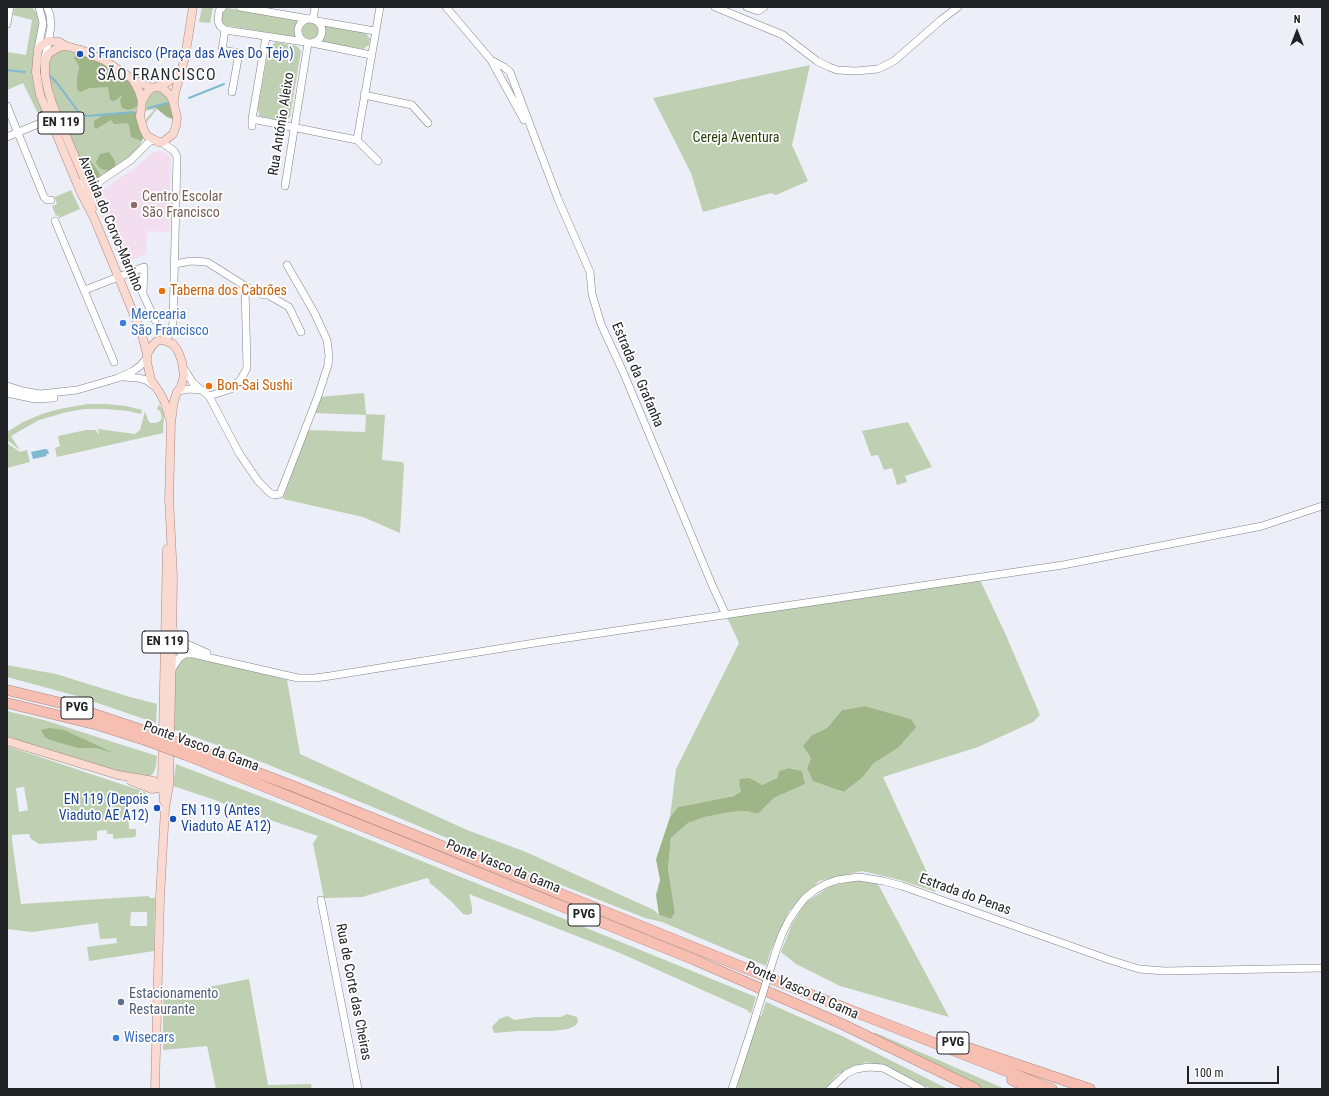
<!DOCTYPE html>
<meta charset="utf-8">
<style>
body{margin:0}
#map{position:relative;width:1329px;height:1096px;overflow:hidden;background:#eceff8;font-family:"Roboto Condensed",sans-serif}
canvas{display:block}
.frame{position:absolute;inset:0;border:8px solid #212225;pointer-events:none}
.north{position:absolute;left:1277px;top:12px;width:40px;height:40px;-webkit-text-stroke:3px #fff;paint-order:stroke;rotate:0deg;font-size:11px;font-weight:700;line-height:16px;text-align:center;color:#212225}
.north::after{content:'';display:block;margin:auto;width:14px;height:18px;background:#212225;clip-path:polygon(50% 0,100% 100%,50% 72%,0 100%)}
.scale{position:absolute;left:1187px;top:1066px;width:92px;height:18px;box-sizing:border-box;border:2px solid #212225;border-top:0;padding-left:5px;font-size:12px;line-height:14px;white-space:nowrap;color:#212225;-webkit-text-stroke:3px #fff;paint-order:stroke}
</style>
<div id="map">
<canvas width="1329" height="1096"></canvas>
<div class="frame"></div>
<div class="north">N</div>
<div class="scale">100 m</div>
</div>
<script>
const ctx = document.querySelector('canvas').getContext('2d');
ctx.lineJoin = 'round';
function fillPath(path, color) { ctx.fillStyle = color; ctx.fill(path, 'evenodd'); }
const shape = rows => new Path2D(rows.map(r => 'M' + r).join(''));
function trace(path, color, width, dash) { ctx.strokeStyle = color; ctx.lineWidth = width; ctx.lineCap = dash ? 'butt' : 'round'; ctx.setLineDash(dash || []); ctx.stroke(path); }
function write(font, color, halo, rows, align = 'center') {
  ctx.font = font + ' "Roboto Condensed",sans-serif'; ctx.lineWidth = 3.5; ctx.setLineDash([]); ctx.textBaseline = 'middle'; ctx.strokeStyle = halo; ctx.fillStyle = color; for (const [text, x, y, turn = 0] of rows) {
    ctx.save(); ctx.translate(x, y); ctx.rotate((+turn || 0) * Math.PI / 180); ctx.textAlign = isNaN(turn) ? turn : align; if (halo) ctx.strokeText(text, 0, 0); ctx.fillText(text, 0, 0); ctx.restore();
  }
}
fillPath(shape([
 [159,150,168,154,171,158,169,232,147,231,146,254,123,264,98,210,97,201,102,190,135,168,152,153]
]), '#f2deee');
fillPath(shape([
 [15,7,32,7,37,14,39,25,33,66,44,114,41,120,23,83,7,90,7,52,26,55,32,20,13,15],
 [202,7,213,7,210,23,199,22],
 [227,8,299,21,295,30,296,37,223,25,221,22,220,14],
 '302 31a9 9 0 1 1 18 0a9 9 0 1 1-18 0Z',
 [324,25,365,32,370,39,369,45,363,49,321,42,325,34,326,29],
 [276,42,297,46,301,51,290,117,285,121,259,116,258,108,269,47],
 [62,49,73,51,138,98,136,113,143,136,142,141,136,154,111,172,88,182,50,90,47,65,51,53],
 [810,65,792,145,808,181,776,195,771,193,703,212,691,173,653,98],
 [154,91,162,91,166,96,170,102,161,104,146,123,146,119,155,109,145,111,146,101,150,94],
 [71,190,80,209,59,218,58,215,56,216,52,206,57,204,55,197],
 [364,393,366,414,385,415,382,460,402,462,404,464,400,533,363,517,283,499,307,430,365,432,366,415,314,413,319,397],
 [88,404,106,404,126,406,142,410,141,414,128,411,105,409,85,409,67,412,39,420,11,436,20,450,7,440,7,432,23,422,42,414,59,409],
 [159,404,164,413,163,433,57,457,55,448,60,446,58,436,86,430,96,430,98,434,99,433,98,429,135,434,140,430,145,411,148,420,150,423,155,423,159,422,162,418,160,411,157,409],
 [908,422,932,467,905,476,907,482,897,485,892,468,884,470,878,455,871,456,862,431],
 [7,443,20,452,27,450,30,462,7,468],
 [979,578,1005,633,1040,715,1033,722,978,747,883,777,936,892,900,880,862,871,819,881,789,911,770,953,766,966,662,922,645,918,526,871,368,805,244,755,170,728,171,670,182,658,193,656,287,680,300,754,467,830,526,852,654,910,659,915,671,919,675,913,668,869,671,838,688,823,705,817,730,812,747,811,758,814,774,798,805,784,796,769,789,768,779,771,777,778,762,785,739,784,741,791,734,796,678,807,670,817,676,769,739,643,726,615],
 [865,706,911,719,898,748,874,763,863,777,844,792,829,786,807,768,811,758,812,735,827,728,842,710],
 [7,665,56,674,130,697,157,704,156,723,77,696,7,677],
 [7,711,44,720,157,756,156,766,153,774,148,777,118,771,7,738],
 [7,746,145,792,146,795,128,797,129,829,136,829,136,835,135,837,113,839,113,834,107,834,107,830,97,831,97,840,39,844,31,839,29,834,26,834,12,835,12,841,21,904,149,896,149,898,155,898,154,951,89,961,87,947,117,943,116,938,100,939,98,923,32,932,7,929],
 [24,787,28,810,19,812,16,788],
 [131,912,147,912,147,926,130,926],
 [176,764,306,814,756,997,751,1014,747,1010,620,953,469,894,472,907,472,913,468,915,463,914,452,902,430,883,429,879,427,878,362,897,324,898,313,843,318,836,255,815,240,812,218,801,173,786],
 [858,880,875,882,879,886,949,1017,840,986,796,964,781,952,792,924,806,902,831,886],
 [249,979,268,1085,311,1084,312,1089,216,1089,207,1046,163,1050,163,996],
 [766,1002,842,1036,948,1089,931,1089,892,1069,866,1062,838,1074,825,1089,733,1089,756,1015,761,1016],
 [567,1014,577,1017,578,1022,575,1026,568,1029,552,1031,518,1031,494,1033,492,1027,499,1019,507,1016,515,1020,535,1017,561,1017],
 [871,1033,876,1033,1005,1089,982,1089]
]), '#bfcfb1');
fillPath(shape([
 [76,52,95,58,127,80,134,87,138,98,137,106,135,108,128,110,122,108,120,101,122,95,116,100,113,101,110,100,108,87,90,88,80,92,77,89,77,76,79,70,79,66,74,58],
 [170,102,173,119,167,117,156,108,157,105],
 [136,112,138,121,143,136,142,141,131,137,129,125,127,123,114,124,111,120,96,129,94,127,94,121,103,115],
 [109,152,115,161,115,168,110,171,101,169,98,166,96,162,100,154],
 [89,159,100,174,99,178,88,182,81,161],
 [865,706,911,719,916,727,898,748,874,763,863,777,844,792,813,781,807,768,811,758,803,746,812,735,827,728,842,710],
 [49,728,64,730,114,753,96,748,78,748,50,740,45,737,41,730],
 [789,768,802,771,805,784,774,798,758,814,747,811,730,812,705,817,688,823,671,838,668,869,675,913,671,919,659,915,656,895,660,880,656,859,670,817,678,807,734,796,741,791,739,784,740,779,749,778,762,785,777,778,779,771]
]), '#9eb687');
fillPath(shape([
 [45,449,48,450,49,454,46,454,47,456,33,459,31,452]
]), '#7eb8d2');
trace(shape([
 [7,70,25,72],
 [50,76,57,83,80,114,87,116,133,112],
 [189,98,224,84],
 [148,108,167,103]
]), '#7eb8d2', 2);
const minor = shape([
 [223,7,219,11,218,21,220,26,225,30,305,42],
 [240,7,309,19],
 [446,7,491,60,524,120],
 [715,7,783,35,817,61,829,67,837,70,856,71,878,69,894,61,941,20,958,7],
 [747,7,758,11,764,7],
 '298 31a12 12 0 1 1 24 0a12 12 0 1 1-24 0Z',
 [313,19,315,7],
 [317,21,375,31],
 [7,24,10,7],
 [225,30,222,50,239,53,232,92],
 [312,43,371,55],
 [38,49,43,23,39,7],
 [45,58,51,27,50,15,47,7],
 [491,60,504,67,510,72,558,199,590,272,592,294,601,324,624,374,713,587,726,615],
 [364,95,412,105,428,123],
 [7,106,44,197,47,200,51,200],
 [252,119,357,140,378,161],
 [252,126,252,119,266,37],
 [7,137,50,119],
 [357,140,380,7],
 [161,142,174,151,177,157,173,323,169,335,163,340],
 [77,182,84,185,100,181,131,160,149,142,155,140],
 [285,186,308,43],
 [92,205,93,198,100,181],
 [55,221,114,362],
 [175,264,191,261,207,262,245,286,263,295,268,295,289,307,301,332],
 [133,272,155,320],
 [85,290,144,267,143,293],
 [184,369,193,383,209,396,239,453,258,481,270,493,274,495,280,494,318,396,328,365,329,356,327,340,314,312,287,265],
 [124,377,138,378,146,380,154,386],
 [7,386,23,391,40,394,77,390,118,378,133,371,140,366,147,358],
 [178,391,189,389,201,390],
 [7,393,35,399,54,398],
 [209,396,231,389,241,379,247,368,245,286],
 [173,628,175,635,180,641,207,653],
 [170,642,178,650,189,653],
 [172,669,179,658,185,654,193,654,298,678,315,678,330,676,547,641,1063,565,1262,526,1322,506],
 [321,900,358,1089],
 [775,954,782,934,789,920,797,908,805,898,815,890,826,884,837,880,859,877,883,881,902,886,1110,960,1139,969,1165,971,1322,968],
 [732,1089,756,1015],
 [830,1089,846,1074,856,1069,869,1067,883,1068,922,1089]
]);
const major = shape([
 [66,46,59,47,48,54,45,62,45,75,48,90,52,103,87,185,92,209],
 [132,78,139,91,142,101],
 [156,87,162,88,170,95,173,101,177,117,176,126,173,134,163,142,158,142,153,139,147,136,144,130,140,117,142,101,148,91,152,88,165,84,181,73],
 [174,101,175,93,185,57,193,7],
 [147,354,142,335,128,300,94,218,81,193,40,95,36,72,38,49,42,45,48,41,59,42,66,46,81,50,104,60,131,78,152,88],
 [169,502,171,423,173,407,174,401,177,392,181,387,184,375,182,362,178,351,173,344,163,340,157,341,152,346,147,354,147,362,151,380,160,393,165,403,171,423],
 [7,741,118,775,154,781,162,787],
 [131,781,152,789,166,787],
 [164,801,162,780,167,549],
 [155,1089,160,897,165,809,169,785,172,645,173,577,169,497]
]);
const highway = shape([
 [7,690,61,703,145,731],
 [7,703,98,725,145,740],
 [187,746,290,785,817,997,1052,1089],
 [186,755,695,960,842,1024,976,1089],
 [942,1039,1090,1089],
 [1012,1080,1032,1089]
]);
trace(minor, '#80828a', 8);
trace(major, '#ab8880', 9);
trace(highway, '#ab8880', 11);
trace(minor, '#fff', 7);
trace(major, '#fad9d0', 8);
trace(highway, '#f6bfb1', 10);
const minorBridge = shape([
 [756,1015,775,954]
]);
const highwayBridge = shape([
 [145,731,187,746],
 [145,740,186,755]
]);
trace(minorBridge, '#80828a', 8, []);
trace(highwayBridge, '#ab8880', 11, []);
trace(minorBridge, '#fff', 7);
trace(highwayBridge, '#f6bfb1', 10);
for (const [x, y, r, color] of [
 [80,54,4,"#1a4fb4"],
 [134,205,4,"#8d6e63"],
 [162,291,4,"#e8710a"],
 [123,323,4,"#3f7fe0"],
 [209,386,4,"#e8710a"],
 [157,808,4,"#1a4fb4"],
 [173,819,4,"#1a4fb4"],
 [121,1002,4,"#5c6f8a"],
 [116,1038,4,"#3f7fe0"]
]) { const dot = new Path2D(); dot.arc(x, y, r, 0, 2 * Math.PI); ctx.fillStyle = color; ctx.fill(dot); trace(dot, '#fff', 1.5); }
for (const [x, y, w] of [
 [61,123,46],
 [165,642,46],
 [77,708,32],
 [584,915,32],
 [953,1043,32]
]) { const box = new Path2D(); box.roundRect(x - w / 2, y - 11, w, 22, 3); ctx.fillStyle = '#fff'; ctx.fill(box); trace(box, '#212225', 1); }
write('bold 13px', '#212225', null, [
 ["EN 119",61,123],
 ["EN 119",165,642],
 ["PVG",77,708],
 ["PVG",584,915],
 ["PVG",953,1043]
]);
write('14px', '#164399', '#fff', [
 ["S Francisco (Praça das Aves Do Tejo)",88,54],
 ["EN 119 (Depois",149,800,"right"],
 ["Viaduto AE A12)",149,816,"right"],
 ["EN 119 (Antes",181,811],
 ["Viaduto AE A12)",181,827]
], 'left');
write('14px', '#212225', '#fff', [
 ["Rua António Aleixo",282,124,-81],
 ["Avenida do Corvo-Marinho",110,224,67],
 ["Estrada da Grafanha",637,375,67],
 ["Ponte Vasco da Gama",201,747,20],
 ["Ponte Vasco da Gama",503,867,22],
 ["Estrada do Penas",965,895,20],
 ["Ponte Vasco da Gama",802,991,24],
 ["Rua de Corte das Cheiras",353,992,79]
]);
write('14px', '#273d08', '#fff', [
 ["Cereja Aventura",736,138]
]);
write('14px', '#785e54', '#fff', [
 ["Centro Escolar",142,197],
 ["São Francisco",142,213]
], 'left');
write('14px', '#c56008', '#fff', [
 ["Taberna dos Cabrões",170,291],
 ["Bon-Sai Sushi",217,386]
], 'left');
write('14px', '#366cbe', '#fff', [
 ["Mercearia",131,315],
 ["São Francisco",131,331],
 ["Wisecars",124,1038]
], 'left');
write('14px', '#4e5e75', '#fff', [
 ["Estacionamento",129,994],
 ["Restaurante",129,1010]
], 'left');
ctx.letterSpacing = '1px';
write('16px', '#292b32', '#fff', [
 ["SÃO FRANCISCO",157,76]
]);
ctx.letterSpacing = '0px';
</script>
